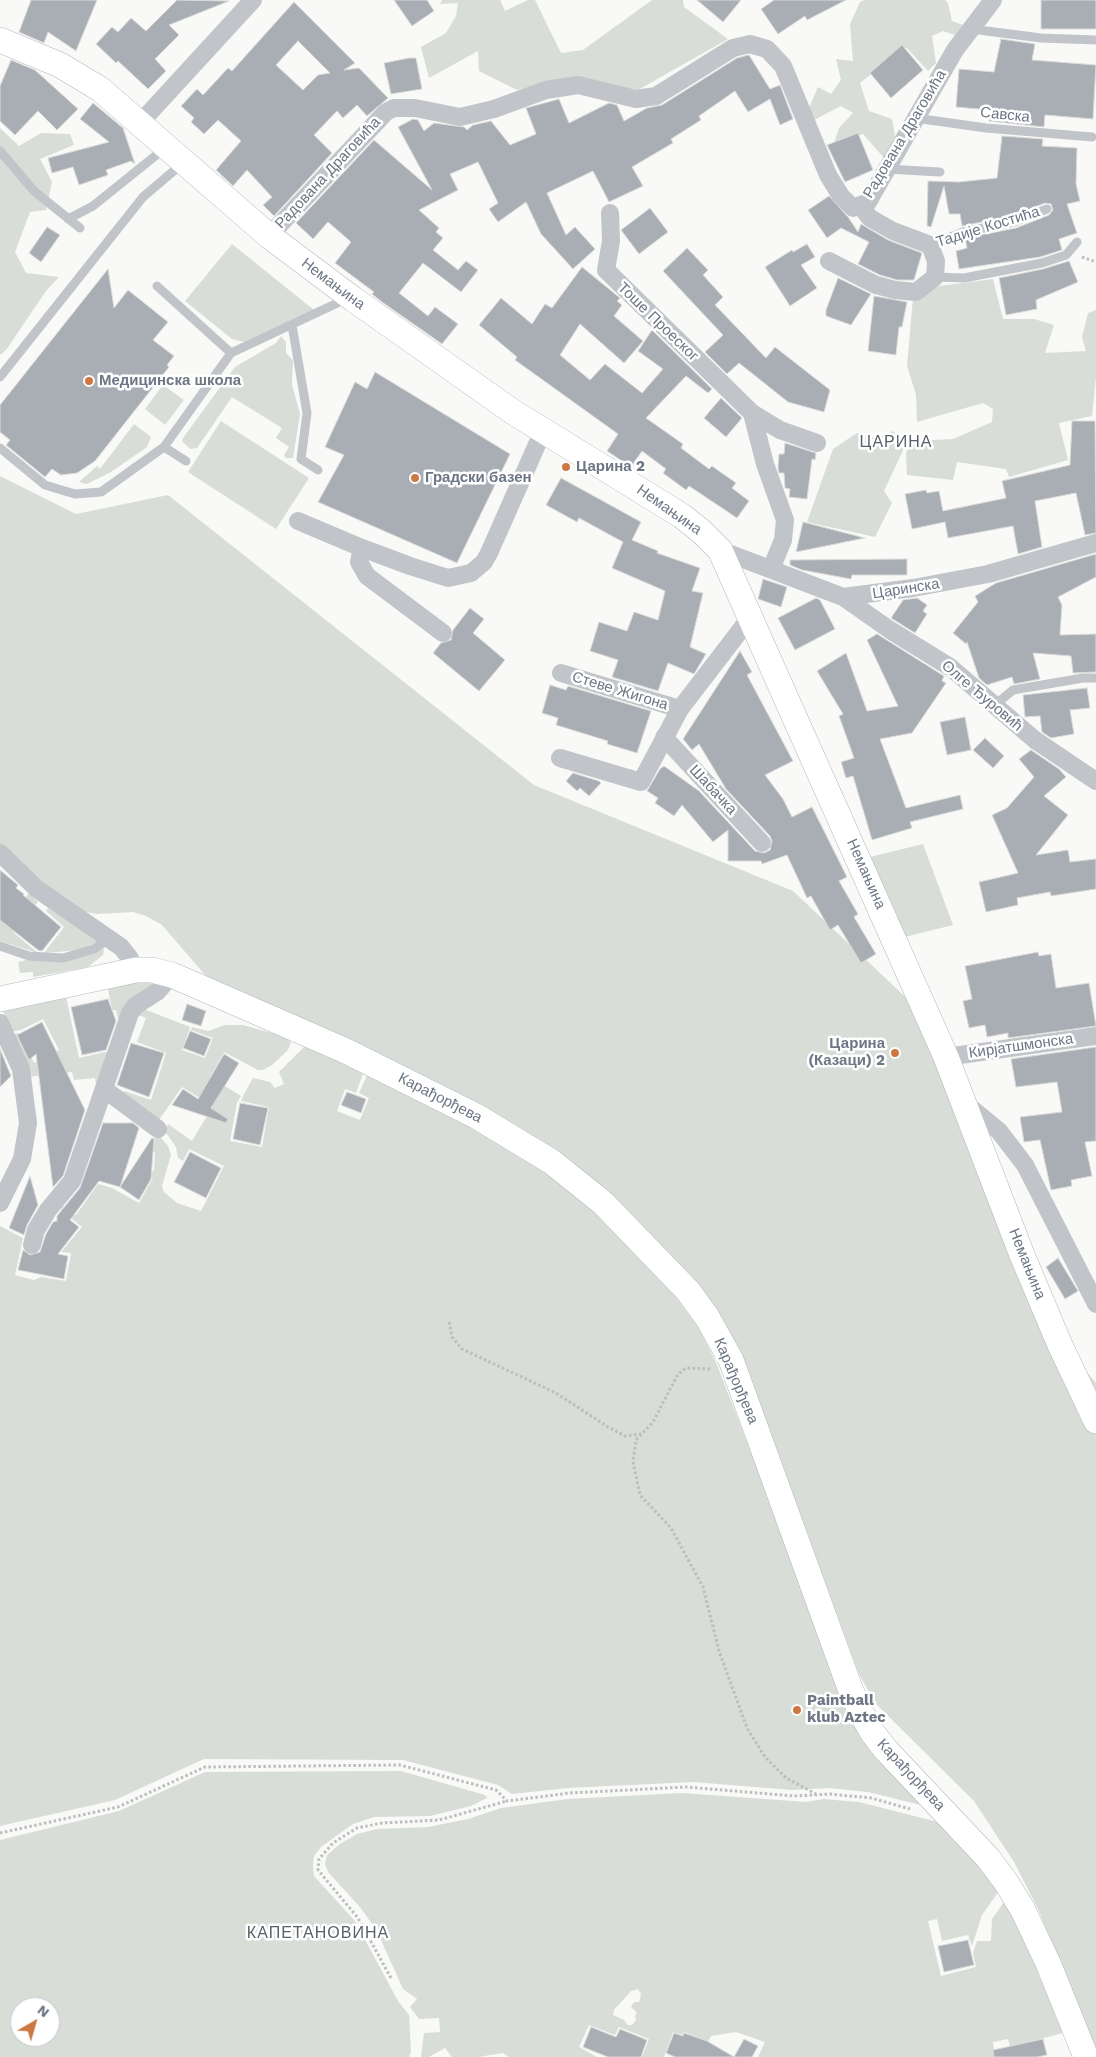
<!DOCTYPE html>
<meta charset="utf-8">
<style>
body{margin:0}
#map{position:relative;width:1096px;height:2057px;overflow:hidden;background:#f9f9f7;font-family:"Work Sans",sans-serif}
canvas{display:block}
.north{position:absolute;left:10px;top:1997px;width:50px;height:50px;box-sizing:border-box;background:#fff;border:1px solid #c4c8ce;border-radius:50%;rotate:38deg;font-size:14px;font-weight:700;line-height:20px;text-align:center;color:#6c7684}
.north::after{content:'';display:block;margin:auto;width:18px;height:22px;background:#cd7843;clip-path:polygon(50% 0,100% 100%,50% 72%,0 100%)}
</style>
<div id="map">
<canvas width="1096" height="2057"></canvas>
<div class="north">N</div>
</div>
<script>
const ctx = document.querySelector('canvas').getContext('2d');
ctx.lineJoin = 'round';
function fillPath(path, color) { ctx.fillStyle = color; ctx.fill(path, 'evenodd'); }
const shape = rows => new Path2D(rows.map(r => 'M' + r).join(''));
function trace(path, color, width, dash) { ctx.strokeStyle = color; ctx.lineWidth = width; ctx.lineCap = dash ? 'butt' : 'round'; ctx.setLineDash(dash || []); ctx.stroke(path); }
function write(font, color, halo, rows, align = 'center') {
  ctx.font = font + ' "Work Sans",sans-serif'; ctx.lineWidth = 5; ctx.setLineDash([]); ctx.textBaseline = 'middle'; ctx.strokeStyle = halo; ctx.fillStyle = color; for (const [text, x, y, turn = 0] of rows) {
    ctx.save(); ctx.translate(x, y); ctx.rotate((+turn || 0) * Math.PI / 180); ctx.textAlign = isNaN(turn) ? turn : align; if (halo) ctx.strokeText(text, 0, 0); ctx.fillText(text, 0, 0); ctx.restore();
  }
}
fillPath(shape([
 [442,0,500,0,505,11,528,0,535,0,561,53,583,50,652,0,683,0,684,7,728,39,638,90,566,79,517,90,479,71,478,51,429,78,421,47,446,33,456,16,458,3,440,4],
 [865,0,945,0,948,3,952,21,963,25,955,35,943,31,932,36,936,63,928,71,906,47,860,83,869,111,892,119,895,136,884,158,863,134,834,143,839,128,853,113,841,106,814,120,808,110,818,87,831,94,841,80,836,59,853,61,850,24,860,2],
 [0,128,19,146,41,133,70,134,74,145,40,159,52,182,46,210,30,212,15,252,26,273,59,277,46,291,6,350,0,355],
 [232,244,314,310,244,342,232,339,185,301],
 [993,279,1003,319,1034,319,1054,325,1045,353,1086,351,1082,337,1088,313,1096,310,1096,377,1092,416,1059,423,1068,460,1009,477,1006,469,957,462,953,480,907,475,906,453,913,441,953,439,992,422,993,409,983,403,917,422,916,395,907,366,913,297,939,286],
 [281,336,286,342,286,353,293,360,292,385,300,414,293,458,286,458,284,455,289,447,276,438,282,428,232,397,197,448,190,449,182,441,183,438,235,367,276,343],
 [163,385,184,400,165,425,145,409],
 [221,421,309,478,276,529,188,472],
 [134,424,151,437,147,447,111,472,87,484,79,482,97,466,100,469],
 [893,431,906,444,884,491,892,503,875,537,807,522,833,449,857,433,877,438],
 [0,476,76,514,168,495,534,785,793,891,915,1006,1033,1310,1096,1383,1096,2053,1038,1909,1014,1862,974,1801,876,1704,859,1674,749,1375,630,1215,223,987,205,975,162,925,146,916,133,912,97,914,81,911,66,903,0,845],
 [923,844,953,925,901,938,870,857],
 [29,893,38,902,14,933,38,953,0,941,0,912,16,910],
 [48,908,69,920,99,941,80,950,44,953,64,927,46,911],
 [101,948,104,949,103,955,88,967,33,977,33,972,20,973,18,962,30,959],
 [157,981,119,1024,116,1010,112,1010,108,989,110,984],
 [65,992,79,1058,110,1051,96,1085,95,1078,74,1080,72,1072,28,1077,11,1035,19,1033,34,1063,59,1050,43,1019,21,1030,10,1032,3,1016,4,1014,3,1005],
 [141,1008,190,1027,182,1050,205,1058,213,1038,191,1030,192,1027,208,1031,225,1025,243,1025,286,1037,291,1043,287,1051,272,1065,263,1070,258,1070,224,1052,210,1077,241,1096,237,1103,230,1141,262,1147,269,1107,241,1101,244,1094,253,1078,270,1082,275,1088,284,1084,279,1072,305,1046,364,1071,356,1093,345,1089,337,1111,360,1120,369,1098,359,1093,368,1073,425,1098,533,1164,582,1200,659,1274,698,1327,715,1360,776,1516,851,1721,869,1747,921,1801,921,1805,868,1792,829,1788,792,1790,693,1782,568,1788,512,1794,498,1785,403,1760,204,1759,115,1800,0,1826,0,1226,23,1238,15,1275,34,1280,41,1277,66,1281,71,1253,61,1252,82,1227,61,1210,63,1206,76,1215,98,1184,112,1188,139,1203,153,1178,142,1172,154,1171,155,1152,145,1151,146,1147,153,1146,156,1132,168,1146,171,1155,162,1186,164,1192,177,1203,201,1211,224,1166,189,1149,183,1161,178,1158,176,1147,164,1130,168,1124,192,1141,213,1106,182,1087,157,1123,122,1097,124,1091,151,1100,166,1053,137,1042,146,1018,136,1014],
 [401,1771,485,1795,487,1798,471,1806,430,1816,374,1817,353,1824,321,1847,314,1856,313,1866,314,1876,355,1921,398,2001,409,2015,411,2051,409,2057,0,2057,0,1840,119,1811,205,1772],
 [20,2007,50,2007,50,2037,20,2037],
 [682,1793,806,1802,823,1799,859,1802,942,1823,948,1827,999,1891,982,1915,972,1946,968,1935,942,1941,937,1919,928,1921,941,1976,976,1967,973,1953,977,1941,991,1941,992,1919,1004,1902,1007,1901,1066,2032,1026,2043,1012,2057,1008,2039,993,2042,995,2057,758,2057,765,2042,736,2032,711,2036,699,2057,696,2057,702,2039,684,2032,683,2035,673,2032,664,2057,642,2057,649,2039,619,2027,615,2035,589,2025,579,2047,597,2057,509,2057,503,2053,478,2057,452,2057,445,2048,429,2057,421,2057,424,2033,440,2032,439,2018,419,2019,410,2007,417,1999,403,1989,377,1931,360,1907,328,1872,325,1864,327,1855,340,1844,357,1834,377,1829,428,1827,468,1819,501,1808,568,1799],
 [638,1989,641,1994,639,2002,634,2002,631,2007,637,2013,635,2016,636,2020,632,2025,628,2025,624,2020,613,2015,614,2010,631,1991]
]), '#d8ddd7');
const building = shape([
 [31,0,97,0,76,51,48,32,44,43,19,32,31,0],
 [177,0,229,1,169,25,179,35,155,59,166,71,148,89,118,61,116,63,96,44,112,27,118,32,131,18,146,31,177,0],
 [394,0,427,0,434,11,412,26,394,0],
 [697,0,741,0,723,22,697,0],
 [774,0,846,0,807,20,805,16,778,34,761,9,774,0],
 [1041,0,1096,0,1096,29,1041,29,1041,0],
 [294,2,355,63,344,70,359,68,388,98,367,116,357,105,343,118,337,111,314,135,332,153,274,216,263,205,272,197,247,170,233,186,216,170,241,141,218,120,204,134,191,122,194,118,181,106,197,89,203,95,228,68,232,71,294,2],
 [298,41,330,73,318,75,303,90,276,65,298,41],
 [1001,39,1035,44,1032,60,1096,65,1093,119,1045,115,1044,127,989,121,990,110,956,107,959,69,994,72,1001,39],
 [902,45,923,70,891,98,870,73,902,45],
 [749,55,770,89,780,85,793,119,780,125,770,99,748,112,735,91,699,116,701,120,671,139,673,143,632,167,643,186,609,202,593,171,547,193,566,235,575,227,595,249,573,269,541,234,526,202,498,222,489,209,498,203,478,162,450,174,458,190,419,210,439,228,436,232,443,238,433,250,458,270,466,261,478,270,461,292,423,263,399,293,428,316,435,307,458,324,442,344,382,302,372,294,374,292,335,263,351,242,328,222,313,239,296,223,374,140,432,190,398,127,413,119,418,120,424,131,434,123,464,127,467,130,473,125,491,121,510,145,536,134,526,108,559,99,569,123,609,103,617,105,624,121,647,108,662,105,737,58,749,55],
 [409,58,416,58,422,89,391,94,384,63,409,58],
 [11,60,35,70,78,109,57,130,38,111,15,135,0,121,0,86,11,60],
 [93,103,123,128,135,164,131,161,106,170,108,175,79,185,73,167,52,173,48,158,109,142,80,119,93,103],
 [858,133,873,170,845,182,827,145,858,133],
 [1002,136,1043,139,1042,146,1077,148,1076,184,1080,201,1067,204,1077,233,1059,239,1062,250,1040,257,959,269,956,251,967,248,965,238,1016,228,1049,215,1053,210,1051,204,1045,203,1012,216,962,226,960,214,949,214,944,186,931,227,927,226,928,181,959,182,997,178,1002,136],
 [829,196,848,217,858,232,861,224,888,240,922,253,914,280,897,280,880,275,858,264,869,242,841,228,827,238,808,210,829,196],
 [650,208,668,232,639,254,621,230,650,208],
 [47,227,60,235,41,262,29,253,47,227],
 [807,244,815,257,801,265,817,288,790,306,765,267,792,250,793,252,807,244],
 [687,248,708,270,703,275,723,297,715,305,766,358,775,347,830,390,824,412,788,402,739,363,727,374,705,352,723,335,663,271,687,248],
 [1069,261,1078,282,1036,300,1037,309,1006,315,999,278,1043,269,1069,261],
 [582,267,620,298,617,301,622,305,614,316,643,341,624,363,580,324,560,355,590,380,605,364,642,393,663,369,638,351,652,330,712,389,708,393,686,376,646,418,683,444,681,448,709,469,712,466,736,483,732,488,749,501,737,518,689,486,686,490,663,473,666,469,642,451,631,467,607,451,618,434,515,360,517,357,479,325,501,298,532,324,545,304,552,308,582,267],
 [108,269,114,308,128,290,168,322,153,340,174,356,167,365,169,367,95,461,77,473,61,475,52,469,45,477,6,445,10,440,0,432,0,405,108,269],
 [838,278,871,294,851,325,826,316,826,310,838,278],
 [874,296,907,302,902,327,899,327,896,355,868,351,874,296],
 [375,372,510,454,457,563,318,502,344,455,325,447,355,382,367,389,375,372],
 [721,398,742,418,726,437,704,418,721,398],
 [1072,421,1095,421,1096,533,1085,535,1076,493,1035,501,1042,547,1018,554,1013,526,948,538,945,522,912,529,905,494,926,490,927,493,939,491,943,511,1006,498,1002,481,1070,465,1072,421],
 [785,443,816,453,815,460,812,459,807,499,789,497,790,489,785,488,784,473,779,473,778,468,779,454,784,454,785,443],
 [561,478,641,522,632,540,658,551,657,553,700,568,692,591,703,593,690,647,706,654,694,674,668,663,658,691,612,677,618,660,590,651,599,622,627,631,634,612,658,620,665,591,612,568,623,542,579,518,577,522,546,505,561,478],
 [803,522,865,538,796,552,803,522],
 [1096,554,1096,577,1058,597,1062,605,1060,635,1096,634,1096,672,1073,673,1071,656,1033,653,1040,679,1014,684,1012,677,987,685,979,678,967,642,966,644,953,633,978,602,975,596,996,583,1096,554],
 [907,559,907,575,852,575,851,579,802,570,790,565,790,560,907,559],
 [763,579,787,587,781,607,758,599,763,579],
 [816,598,820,600,835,629,795,650,778,618,816,598],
 [917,598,927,605,923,611,927,614,915,633,891,618,903,600,917,598],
 [470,608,484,619,473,633,505,660,479,691,433,653,441,643,451,640,453,630,470,608],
 [877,634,944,676,942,681,946,683,912,733,880,739,906,808,960,795,963,809,910,822,912,828,872,840,853,776,846,778,841,762,854,758,839,716,843,714,817,671,846,653,867,711,898,706,867,640,877,634],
 [740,651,752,672,747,675,793,761,765,775,783,799,792,817,812,807,847,877,839,881,858,914,854,917,876,954,861,963,838,925,830,930,811,896,807,898,787,855,762,864,761,861,728,861,728,830,713,842,682,805,674,816,655,803,658,798,647,791,660,769,664,766,699,791,755,851,764,853,770,850,772,841,770,836,726,789,699,744,692,750,683,739,740,651],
 [550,685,566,690,568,686,651,711,637,753,607,744,608,741,556,725,558,718,542,713,550,685],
 [1087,688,1090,708,1070,710,1074,734,1051,738,1042,732,1040,716,1025,717,1023,695,1087,688],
 [965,717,971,750,947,755,940,722,965,717],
 [985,738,1004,756,993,768,973,750,985,738],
 [1031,750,1059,769,1066,777,1044,796,1068,815,1036,855,1068,850,1070,862,1096,859,1096,889,1051,896,1050,892,1017,898,1018,905,986,912,979,882,1018,873,992,815,1007,808,1034,777,1019,759,1031,750],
 [573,773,599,781,601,783,589,796,580,788,577,791,566,781,573,773],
 [0,870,18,885,16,888,24,894,23,895,61,927,42,951,38,950,0,920,0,870],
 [1038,952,1039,956,1051,954,1056,988,1089,983,1096,1026,1008,1038,1008,1033,987,1037,985,1025,969,1028,963,1001,972,999,965,966,1038,952],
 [108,999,116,1021,106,1050,82,1055,71,1007,108,999],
 [187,1004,206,1011,201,1026,182,1020,187,1004],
 [42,1022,85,1110,63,1176,53,1187,36,1054,29,1060,17,1035,42,1022],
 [190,1031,211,1039,204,1056,183,1048,190,1031],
 [131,1043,164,1053,149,1097,117,1085,131,1043],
 [1096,1047,1096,1141,1085,1142,1092,1176,1071,1180,1072,1186,1051,1190,1040,1140,1024,1142,1020,1117,1062,1112,1057,1082,1016,1087,1011,1059,1096,1047],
 [0,1049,11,1076,0,1087,0,1049],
 [224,1054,239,1063,211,1108,228,1119,226,1123,172,1105,183,1089,198,1099,224,1054],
 [347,1092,366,1099,361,1113,341,1105,347,1092],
 [240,1103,268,1108,260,1145,233,1139,240,1103],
 [103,1123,133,1123,139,1128,120,1187,152,1138,154,1139,151,1179,139,1200,120,1187,99,1181,70,1220,79,1227,58,1254,68,1256,64,1279,18,1270,23,1250,30,1255,40,1252,46,1234,53,1222,57,1221,57,1216,80,1188,103,1123],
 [190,1152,221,1168,206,1198,174,1182,190,1152],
 [30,1176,38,1205,27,1225,24,1235,9,1228,30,1176],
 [1058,1258,1078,1291,1065,1299,1046,1267,1058,1258],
 [968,1940,974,1965,944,1972,938,1946,968,1940],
 [591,2027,616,2037,620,2029,647,2040,641,2057,608,2057,583,2047,591,2027],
 [674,2033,683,2036,684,2033,707,2041,734,2057,744,2039,758,2046,752,2057,675,2057,666,2053,674,2033],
 [1043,2039,1047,2055,1037,2057,994,2057,993,2050,1043,2039]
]);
fillPath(building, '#a9aeb5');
trace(building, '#dbdbd9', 1);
const secondary = shape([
 [0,40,60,65,100,89,269,236,353,299,513,412,682,516,702,532,720,550,946,1057,1022,1255,1060,1345,1096,1421],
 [0,999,136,970,152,970,172,975,346,1051,476,1116,552,1162,603,1203,688,1291,707,1317,731,1360,851,1691,862,1714,872,1732,886,1750,988,1858,1006,1882,1023,1910,1048,1963,1086,2057]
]);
trace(secondary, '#b4b7bc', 26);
trace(shape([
 [1082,257,1096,262],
 [449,1322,452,1337,462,1349,556,1393,608,1427,625,1436,641,1434],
 [710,1369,686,1368,678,1374,653,1422,636,1440,633,1462,640,1495,671,1528,703,1587,719,1651,747,1728,765,1757,786,1778,816,1794],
 [0,1833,118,1807,205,1767,400,1765,496,1790,507,1801,570,1793,686,1787,794,1796,830,1794,871,1798,910,1809],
 [391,1978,358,1918,318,1870,319,1859,333,1843,357,1828,382,1823,439,1820,507,1801]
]), '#bbbdc0', 3, [2.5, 2.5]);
trace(shape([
 [971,29,1041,38,1096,40],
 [915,118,986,128,1092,137],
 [0,151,34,191,80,228],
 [886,169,940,172],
 [68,219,93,206,165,148],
 [930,245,963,232,1014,222,1047,209],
 [935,277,964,278,1042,263,1066,255,1077,242],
 [157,286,231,353],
 [292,325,307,413,301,459,318,470],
 [0,377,143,197,183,163],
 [164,447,186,461],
 [0,448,45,485,75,494,101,492,164,447,231,353,348,298],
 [995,705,1013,690,1083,678,1096,678],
 [0,946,29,956,63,958,94,949,110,938]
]), '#c1c4c8', 9);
trace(shape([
 [140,123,253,0],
 [610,213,611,241,606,270,752,413,765,464,785,520,783,540,771,569],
 [269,236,386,112,394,108,415,108,460,117,494,109,546,90,578,85,636,99,656,96,733,48,750,44,767,49,783,66,828,175,841,196,853,208,868,202,955,50,993,0],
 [829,261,876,285,895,290,916,292,935,277,936,261,930,245,893,231,870,218,860,205],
 [752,413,780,430,817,443],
 [298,521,362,548],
 [720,550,843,597,913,588,988,574,1096,543],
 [843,597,890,630,950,667,1035,740,1096,781],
 [443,633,367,576,359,562,362,548,410,566,448,578,471,573,484,562,489,553,543,431],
 [561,673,680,709],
 [664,737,762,843],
 [560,758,641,782,680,709,749,619],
 [0,853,37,889,121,947,129,957,136,970],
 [0,1023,21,1069,28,1123,22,1159,0,1203],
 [946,1057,1096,1036],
 [104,1089,158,1129],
 [966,1104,999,1131,1025,1165,1096,1304],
 [32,1245,36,1230,48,1210,72,1181,130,1013,135,1006,157,992,172,975]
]), '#c1c4c8', 18);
trace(secondary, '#fff', 25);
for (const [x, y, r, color] of [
 [89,381,5,"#cd7843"],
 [566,467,5,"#cd7843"],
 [415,478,5,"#cd7843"],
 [895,1053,5,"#cd7843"],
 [797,1710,5,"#cd7843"]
]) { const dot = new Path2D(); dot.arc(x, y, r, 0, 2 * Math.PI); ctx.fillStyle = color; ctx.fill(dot); trace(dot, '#fff', 2); }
write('15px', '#6c7684', '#fff', [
 ["Савска",1005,115,6],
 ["Радована Драговића",905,134,-59],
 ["Радована Драговића",328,173,-47],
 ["Тадије Костића",988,227,-17],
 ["Немањина",333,284,37],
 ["Тоше Проеског",658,322,44],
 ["Немањина",669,510,35],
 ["Царинска",906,589,-9],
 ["Стеве Жигона",620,691,17],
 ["Олге Ђуровић",982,696,40],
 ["Шабачка",713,790,47],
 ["Немањина",866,874,66],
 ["Кирјатшмонска",1021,1046,-8],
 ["Карађорђева",440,1098,27],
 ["Немањина",1027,1264,68],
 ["Карађорђева",736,1381,67],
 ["Карађорђева",911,1775,47]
]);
write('bold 15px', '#6c7684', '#fff', [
 ["Медицинска школа",99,381],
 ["Царина 2",576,467],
 ["Градски базен",425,478],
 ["Царина",885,1044,"right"],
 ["(Казаци) 2",885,1061,"right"],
 ["Paintball",807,1701],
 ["klub Aztec",807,1718]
], 'left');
ctx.letterSpacing = '1px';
write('16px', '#59606a', '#fff', [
 ["ЦАРИНА",896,442],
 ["КАПЕТАНОВИНА",318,1933]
]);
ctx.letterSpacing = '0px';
</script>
